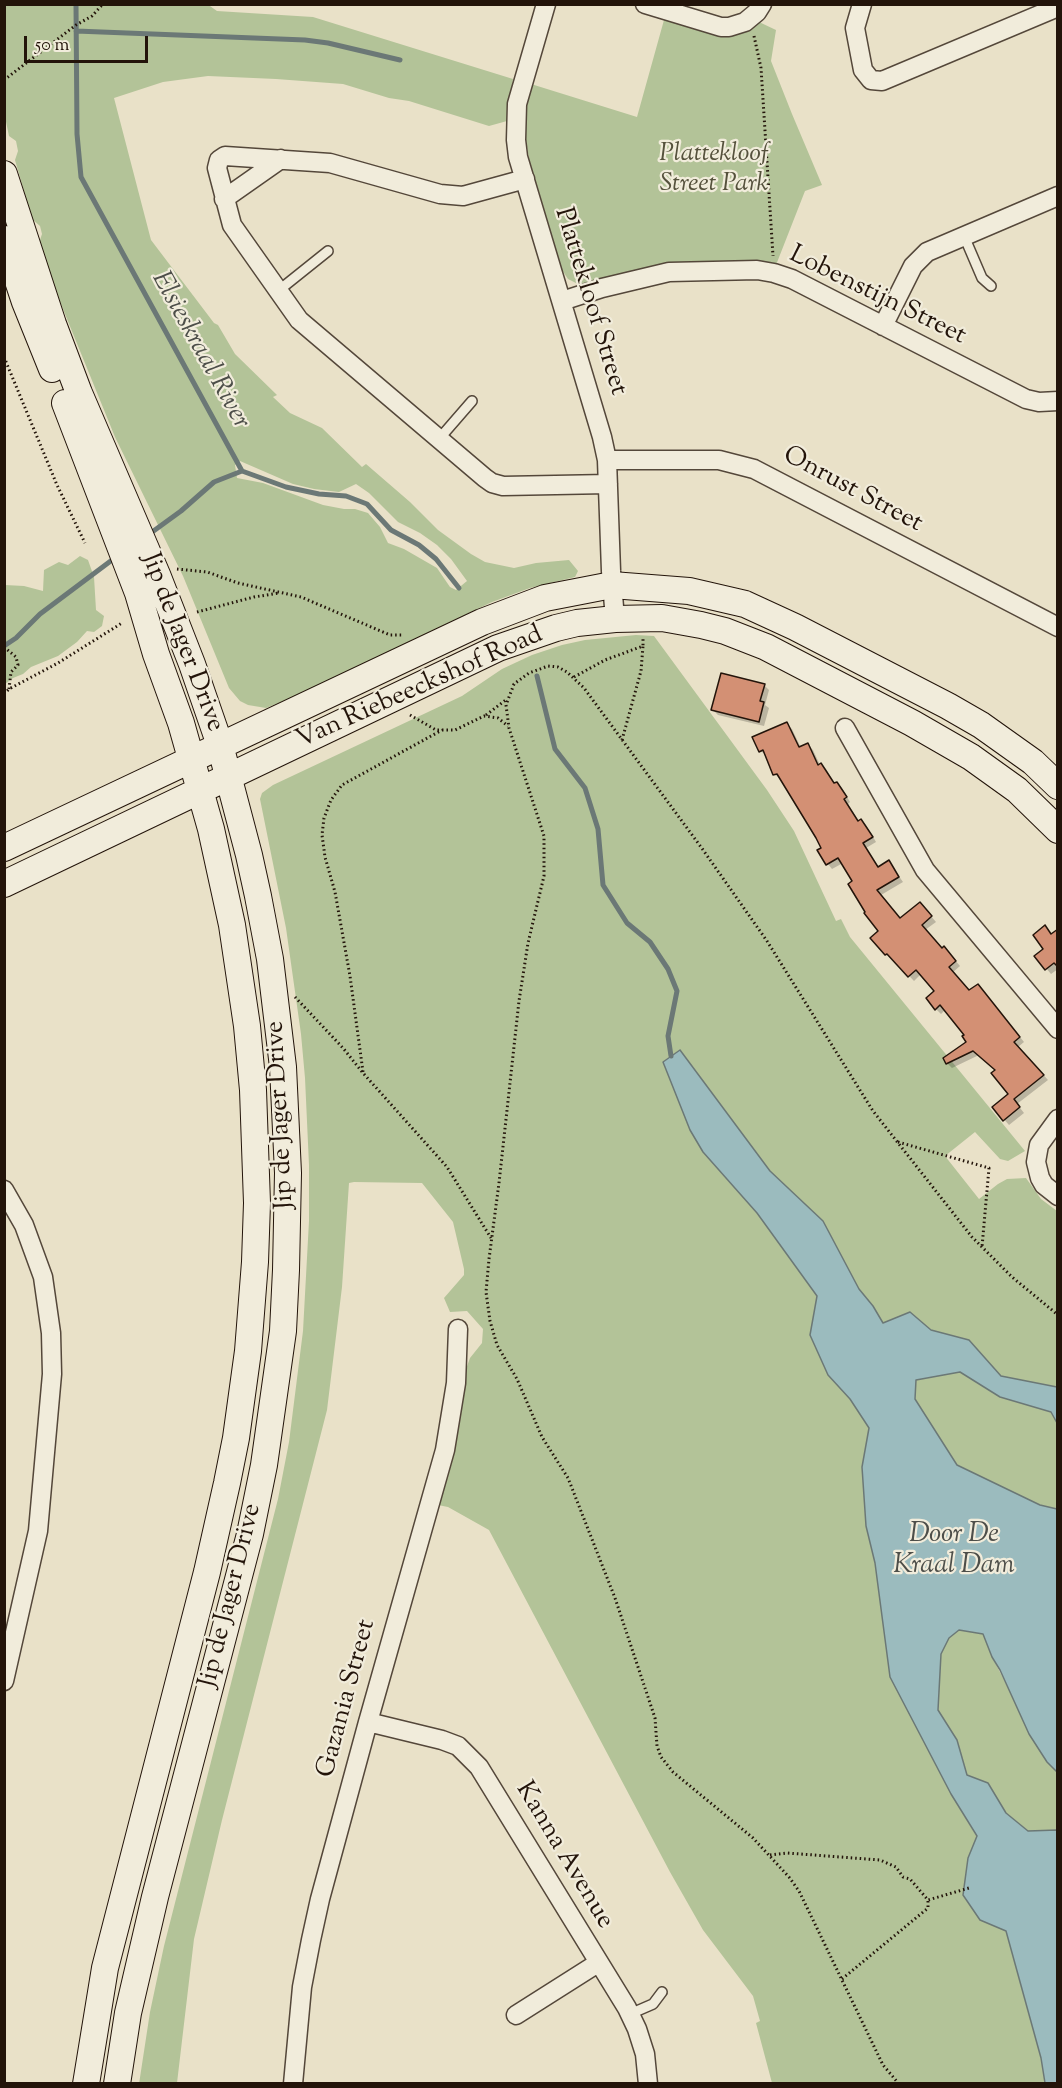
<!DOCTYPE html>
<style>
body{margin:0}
#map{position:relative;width:1062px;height:2088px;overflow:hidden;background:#e9e1c8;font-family:"Sorts Mill Goudy",serif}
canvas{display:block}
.frame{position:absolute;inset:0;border:6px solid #23140a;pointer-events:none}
.scale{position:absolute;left:24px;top:36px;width:124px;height:27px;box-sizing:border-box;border:3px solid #23140a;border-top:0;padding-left:8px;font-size:18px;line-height:21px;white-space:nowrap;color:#23140a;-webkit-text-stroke:4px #f1ecdb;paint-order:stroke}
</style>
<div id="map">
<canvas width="1062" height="2088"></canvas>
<div class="frame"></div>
<div class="scale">50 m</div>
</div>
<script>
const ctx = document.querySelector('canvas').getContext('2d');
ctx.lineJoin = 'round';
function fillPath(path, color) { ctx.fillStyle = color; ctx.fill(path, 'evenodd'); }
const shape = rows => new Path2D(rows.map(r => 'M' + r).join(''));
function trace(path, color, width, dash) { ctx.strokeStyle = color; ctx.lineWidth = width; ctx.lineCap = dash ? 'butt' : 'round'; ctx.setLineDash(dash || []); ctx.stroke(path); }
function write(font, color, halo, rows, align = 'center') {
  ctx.font = font + ' "Sorts Mill Goudy",serif'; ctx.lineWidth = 4.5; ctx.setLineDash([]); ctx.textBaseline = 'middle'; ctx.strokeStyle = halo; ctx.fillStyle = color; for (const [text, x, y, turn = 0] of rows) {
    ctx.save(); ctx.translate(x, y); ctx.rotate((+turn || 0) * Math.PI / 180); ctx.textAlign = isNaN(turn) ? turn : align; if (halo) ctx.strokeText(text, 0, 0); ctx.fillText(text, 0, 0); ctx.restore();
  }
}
fillPath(shape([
 [207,4,217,11,313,17,513,79,507,121,489,126,409,101,389,98,343,84,276,79,208,76,163,82,114,98,151,240,214,323,218,325,235,354,277,395,273,397,290,413,322,428,362,467,366,464,410,502,438,530,471,554,485,562,514,568,536,563,569,560,578,571,575,577,530,588,492,602,291,698,266,708,248,705,240,701,229,688,183,576,115,437,54,287,39,243,42,234,40,226,32,219,15,160,18,151,16,141,9,136,5,117,4,5],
 [240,461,293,484,314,489,339,492,356,484,369,493,398,522,420,533,437,545,451,559,467,581,456,590,450,587,437,568,404,549,388,543,380,527,368,513,355,509,344,509,323,505,263,483,237,478,235,465],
 [664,20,718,35,759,22,776,30,771,61,792,114,822,185,805,191,776,265,669,265,642,269,590,284,578,284,568,279,562,270,529,159,525,134,526,109,531,84,637,117],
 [80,556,88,560,94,577,96,610,104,616,102,626,94,632,87,631,77,642,58,656,31,667,23,674,13,678,5,684,5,585,24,586,43,591,44,570,59,562,68,565],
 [636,635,654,636,767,790,794,831,836,921,841,919,850,937,1025,1151,1008,1161,1000,1159,975,1132,945,1156,979,1199,998,1184,1007,1179,1026,1178,1041,1199,1057,1211,1057,1387,1001,1376,969,1340,931,1330,910,1312,883,1323,873,1306,859,1289,823,1221,770,1171,680,1050,663,1062,703,1152,757,1213,817,1296,810,1335,828,1375,850,1399,869,1428,862,1467,866,1526,875,1563,927,1747,951,1794,977,1837,968,1858,980,1920,1006,1931,1041,2058,1045,2083,772,2083,756,2023,760,2021,753,1996,703,1930,670,1872,489,1530,448,1507,438,1505,465,1372,470,1358,482,1343,483,1329,467,1311,450,1312,444,1298,464,1275,464,1269,453,1222,422,1183,354,1182,349,1183,342,1287,327,1410,222,1820,194,1939,177,2083,139,2084,150,2012,164,1946,278,1499,289,1442,303,1331,309,1221,309,1165,305,1078,301,1034,286,928,260,799,262,793,273,785,462,696,502,669,532,655,562,645,585,640],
 [960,1372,1000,1397,1051,1412,1057,1423,1057,1510,1040,1505,957,1465,915,1399,916,1380],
 [959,1630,983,1634,992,1657,1047,1762,1057,1772,1057,1830,1028,1831,1006,1813,988,1783,967,1776,957,1740,938,1710,941,1654,949,1638]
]), '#b3c398');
const water = shape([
 [680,1050,770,1171,823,1221,859,1289,873,1306,883,1323,910,1312,931,1330,969,1340,1001,1376,1057,1387,1057,1423,1051,1412,1000,1397,960,1372,916,1380,915,1399,957,1465,1040,1505,1057,1509,1057,1772,1047,1762,1029,1734,1000,1670,992,1657,983,1634,959,1630,949,1638,941,1654,938,1710,957,1740,967,1775,988,1783,1006,1813,1028,1831,1057,1830,1057,2083,1045,2083,1041,2058,1006,1931,980,1920,963,1895,968,1858,977,1836,951,1794,890,1677,875,1563,866,1526,862,1467,869,1428,850,1399,828,1375,810,1335,817,1296,757,1213,703,1152,690,1130,663,1062,680,1050]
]);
fillPath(water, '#9bbbbe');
trace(water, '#6b7876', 1.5);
fillPath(shape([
 [764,685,769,690,765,705,769,708,764,726,718,715,713,710],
 [787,724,792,729,801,748,808,745,813,750,820,765,826,769,835,784,837,783,842,788,850,802,848,804,859,822,861,821,866,825,876,842,866,848,879,868,889,862,903,882,881,895,900,919,924,908,936,922,925,930,942,950,949,953,960,966,952,973,969,992,982,990,1024,1042,1018,1047,1048,1080,1017,1104,1024,1113,1009,1125,994,1108,1010,1094,997,1070,979,1055,952,1068,947,1063,968,1042,967,1035,946,1009,941,1014,936,1009,936,991,921,974,914,981,892,958,891,959,886,954,880,931,843,863,832,869,828,864,819,851,823,849,781,778,780,779,775,774,767,755,760,751],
 [1058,931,1058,969,1051,974,1036,956,1046,949,1052,935]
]), '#0003');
trace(shape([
 [76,4,77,134,81,177,242,471,286,487,319,494,346,496,367,504,391,530,419,545,436,559,459,588],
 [76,31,305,40,328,43,400,60],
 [148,535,181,511,214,482,242,471],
 [4,646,16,638,40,614,116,557],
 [537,676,555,749,585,788,598,829,603,885,627,923,650,942,668,969,677,991,668,1036,671,1056]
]), '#6b7876', 5);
const building = shape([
 [721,673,765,684,760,701,764,702,759,722,711,710,721,673],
 [787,722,799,747,808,743,818,765,821,763,834,783,837,782,847,797,844,799,858,821,861,819,873,837,863,843,878,867,889,860,899,877,877,890,900,918,920,902,932,916,922,925,942,948,944,946,956,961,949,967,969,990,978,984,1020,1037,1014,1042,1044,1075,1014,1099,1020,1107,1003,1121,992,1107,1008,1094,991,1073,995,1070,973,1051,946,1064,943,1058,966,1042,962,1036,964,1035,940,1005,935,1010,926,998,934,991,916,970,908,977,887,954,885,955,870,938,878,931,864,913,865,912,848,884,852,881,838,858,826,865,817,850,821,848,816,838,777,774,773,775,763,750,759,752,752,737,787,722],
 [1045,925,1051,934,1058,929,1058,967,1054,963,1045,970,1034,956,1043,949,1033,935,1045,925]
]);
fillPath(building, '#d39074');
trace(building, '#23140a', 1.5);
const lane = shape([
 [964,236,982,278,991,286],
 [278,291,328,251],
 [439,439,472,401],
 [630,2014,653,2004,662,1992]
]);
const street = shape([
 [546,4,517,104,516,140,518,157,602,437,607,460,611,571,615,619],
 [645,4,721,27,729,27,745,22,757,12,762,4],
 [862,4,855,28,863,70,871,80,882,81,1058,7],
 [525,179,463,196,440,194,330,163,225,156,219,160,217,168,232,225,299,320,485,478,492,483,503,486,608,484],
 [224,199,281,159],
 [562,301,602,288,669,272,757,270,774,273,792,279,1026,399,1039,402,1058,401],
 [883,326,913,266,927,252,1058,196],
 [607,460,719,460,754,469,1058,627],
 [845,728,925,870,1058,1029],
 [1058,1119,1039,1145,1036,1162,1040,1178,1044,1185,1058,1196],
 [4,1190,24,1225,43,1277,51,1333,52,1374,38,1531,4,1681],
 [368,1722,442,1740,458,1746,479,1767,627,2008,637,2029,645,2054,648,2084],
 [516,2015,598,1963],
 [293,2084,302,1987,311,1940,320,1899,368,1722,445,1450,456,1383,458,1329]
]);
const secondary = shape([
 [4,174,53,324,79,393,158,577,192,664,220,745,249,855,258,896,270,959,283,1067,288,1173,286,1270,283,1331,264,1465,250,1534,155,1897,128,2013,117,2084],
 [4,239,25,302,52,369],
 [65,403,138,593,156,654,181,723,211,829,232,925,247,1026,253,1090,257,1203,255,1262,248,1351,236,1438,227,1483,207,1572,105,1968,86,2084],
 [4,848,482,622,545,598,612,585,689,591,745,604,795,627,948,706,981,725,1033,762,1058,786],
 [4,884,498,648,556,628,577,623,615,619,662,618,701,625,725,631,766,647,912,723,971,757,1017,790,1058,830]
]);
trace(lane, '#54473a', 12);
trace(street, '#54473a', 21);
trace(secondary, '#23140a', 28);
trace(shape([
 [754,36,761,68,773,256],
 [4,80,76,25,92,16,103,4],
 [4,357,57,485,85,543],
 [177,569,207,572,238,583,301,597,390,635,404,635],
 [197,612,254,597,279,593],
 [4,647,16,657,18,665,11,672,9,689],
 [574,677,605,660,643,646,643,639],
 [4,694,9,689,58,663,122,623],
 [410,715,436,730,455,730,484,716,498,718,508,726],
 [486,715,507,699],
 [622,740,641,671,643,646],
 [295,997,343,1048,363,1073,447,1167,491,1238],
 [363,1072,350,976,335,892,325,857,322,835,324,818,331,800,342,785,442,730],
 [898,1142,989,1168,982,1247],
 [770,1855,787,1853,880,1860,896,1867,903,1877,910,1879,928,1900,969,1888],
 [842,1979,928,1908,928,1900],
 [899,2084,883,2065,799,1891,789,1877,753,1838,673,1772,661,1757,657,1746,655,1718,615,1598,568,1478,542,1437,517,1379,497,1345,490,1321,486,1292,489,1259,499,1183,519,1001,528,943,544,876,544,836,509,728,506,705,514,684,529,673,548,666,558,667,567,672,584,688,701,847,767,941,873,1111,972,1237,1012,1277,1058,1315]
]), '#23140a', 3, [1.5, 3]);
trace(lane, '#f1ecdb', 9);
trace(street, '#f1ecdb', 18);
trace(secondary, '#f1ecdb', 26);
write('italic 26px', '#55513c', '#f1ecdb', [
 ["Plattekloof",714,156],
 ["Street Park",714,186]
]);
write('26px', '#23140a', '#f1ecdb', [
 ["Lobenstijn Street",877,297,26],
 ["Plattekloof Street",589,302,73],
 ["Onrust Street",852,491,28],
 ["Jip de Jager Drive",181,643,69],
 ["Van Riebeeckshof Road",420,689,-24],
 ["Jip de Jager Drive",282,1115,-93],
 ["Jip de Jager Drive",232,1596,-76],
 ["Gazania Street",348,1699,-75],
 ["Kanna Avenue",563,1856,59]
]);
write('italic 27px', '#4d4e49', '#f1ecdb', [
 ["Elsieskraal River",199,351,61],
 ["Door De",954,1536],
 ["Kraal Dam",954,1567]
]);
</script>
